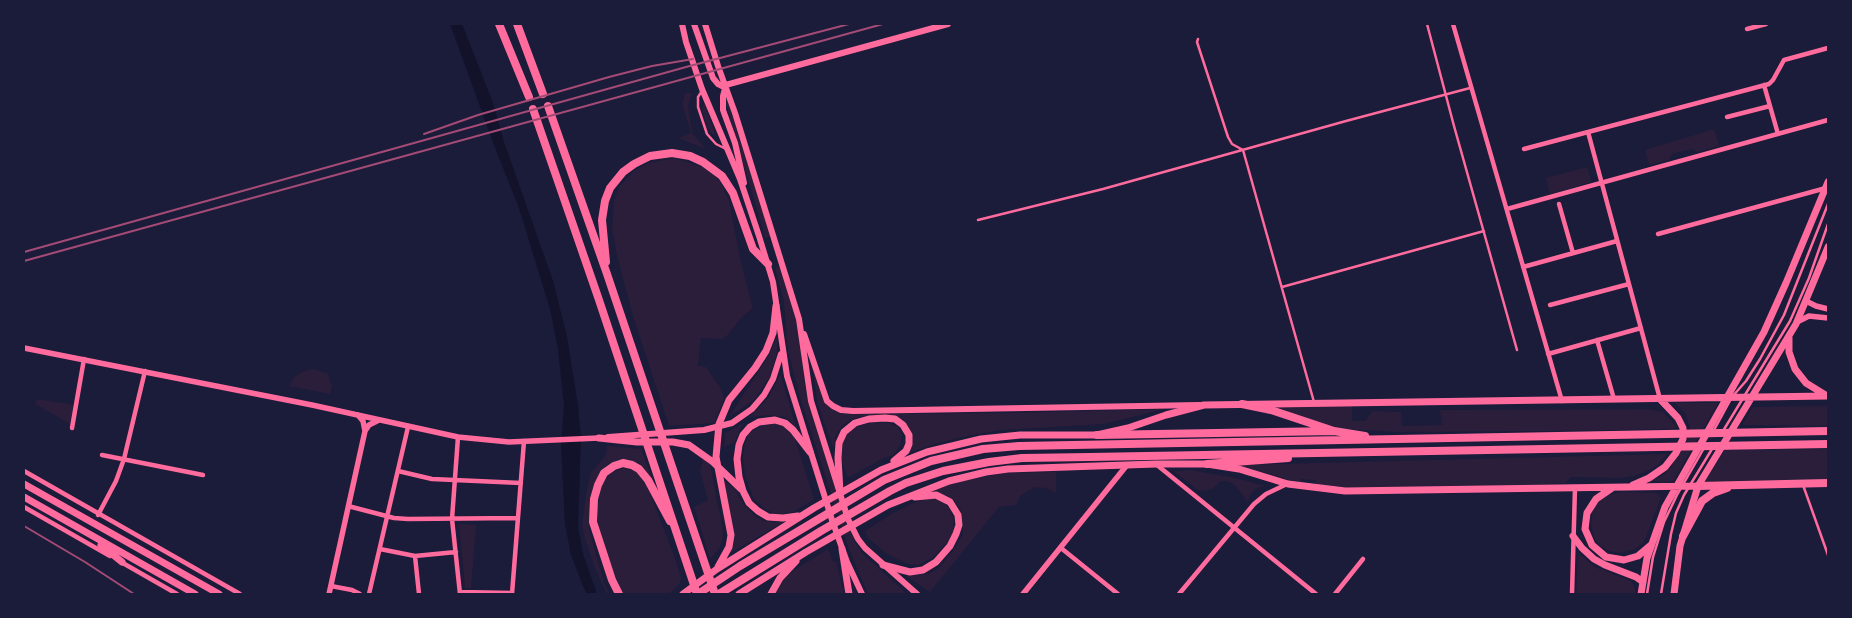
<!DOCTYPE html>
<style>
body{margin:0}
#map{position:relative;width:1852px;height:618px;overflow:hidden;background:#1b1b3a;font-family:"Playfair Display",serif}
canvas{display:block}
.frame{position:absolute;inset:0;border:25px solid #1b1b3a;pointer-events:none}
</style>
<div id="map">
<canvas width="1852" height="618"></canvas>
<div class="frame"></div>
</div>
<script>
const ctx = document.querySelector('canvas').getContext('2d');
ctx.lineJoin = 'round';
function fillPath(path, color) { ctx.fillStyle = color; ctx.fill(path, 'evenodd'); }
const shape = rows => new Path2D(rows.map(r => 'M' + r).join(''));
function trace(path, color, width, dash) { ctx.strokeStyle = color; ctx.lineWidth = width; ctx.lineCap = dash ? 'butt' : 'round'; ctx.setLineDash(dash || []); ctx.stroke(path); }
fillPath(shape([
 [685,93,692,93,688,105,692,133,706,149,678,138,691,133,682,104],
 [727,99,771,236,765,238,725,100],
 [704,103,715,134,713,135,707,127,702,110],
 [1714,129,1719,146,1697,152,1692,149,1672,154,1669,160,1649,165,1645,150],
 [675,158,708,169,720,182,729,200,741,263,753,308,741,318,726,337,722,339,701,338,698,366,706,367,721,389,724,399,714,423,669,426,632,313,617,255,612,229,614,200,620,186,635,170,648,163],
 [1587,167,1592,182,1550,194,1546,178],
 [778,267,782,269,799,327,804,382,813,417,834,486,856,544,864,555,907,594,868,594,849,549,801,401,792,366,787,343,784,302,775,268],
 [777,337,777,353,769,378,754,400,729,417,768,357],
 [810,357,826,403,834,411,843,414,1009,413,1164,409,1104,424,1001,430,972,435,938,443,908,453,908,426,899,418,888,415,860,417,850,420,841,427,836,435,833,448,818,404],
 [313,369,327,373,332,385,330,394,289,386,294,377,302,372],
 [780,374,796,426,785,417,779,416,770,415,750,417,769,397],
 [37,399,74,405,70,424,35,404],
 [1675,403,1718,403,1673,482,1650,481,1660,477,1669,470,1687,441,1690,428,1685,413],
 [1352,404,1352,421,1365,421,1373,411,1401,412,1402,426,1442,425,1440,410,1647,409,1663,412,1677,427,1672,429,1552,431,1396,432,1348,429,1317,423,1275,406],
 [1828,406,1828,426,1742,425,1753,407],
 [744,423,739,431,735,442,724,447,725,433],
 [773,423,785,426,794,436,814,499,795,511,778,515,766,510,754,499,745,476,743,458,744,447,748,435,752,431,763,425],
 [870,423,889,423,898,427,902,435,901,443,896,452,891,456,884,458,848,478,842,461,841,443,847,433,854,428],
 [607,446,641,449,652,478,639,463,629,459,618,460,608,464,601,471,592,492,589,529,604,584,610,594,607,594,595,568,585,539,582,526,587,488,591,473,606,455],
 [1828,449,1828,480,1705,482,1725,450],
 [1667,454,1659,464,1650,470,1634,476,1621,478,1571,477,1565,483,1523,486,1343,488,1316,486,1316,480,1301,479,1301,483,1237,465],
 [703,459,710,464,723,531,722,542,718,550,710,559,694,507,708,500,700,471],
 [624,468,636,471,646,483,676,561,681,578,680,583,669,594,623,594,610,564,599,530,597,508,602,485,606,478,613,472],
 [1190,470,1235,478,1265,486,1258,488,1251,493,1248,502,1235,485,1227,481,1221,481,1213,488,1205,491,1198,490,1173,471],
 [1056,472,1056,493,1046,488,1035,487,1020,496,1016,505,999,507,930,592,906,576,928,574,939,568,954,549,963,534,963,522,960,508,952,498,932,489,956,482,1005,473],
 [722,478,735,489,744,505,756,517,764,521,771,522,778,522,787,520,729,554,732,547,734,532],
 [1621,492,1656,493,1659,494,1661,498,1644,542,1635,549,1621,553,1609,551,1599,545,1594,538,1591,524,1593,509,1598,502,1608,495],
 [931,498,942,502,949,507,954,520,953,533,948,541,934,557,918,565,907,564,887,554,867,537,865,531,893,513,913,503],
 [459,524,476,525,471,588,465,588],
 [828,549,833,562,836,561,844,594,773,594,782,580,788,574],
 [1578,553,1595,567,1631,581,1635,589,1635,594,1576,594]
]), '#2a1e3b');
fillPath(shape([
 [450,24,462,24,493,103,504,142,553,281,567,337,578,405,581,439,578,527,583,554,597,594,587,594,583,586,571,555,565,524,561,445,564,406,558,349,550,309,519,208,494,145]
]), '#12122b');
trace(shape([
 [1427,24,1454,126,1517,350],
 [1198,39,1197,42,1228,137,1232,144,1243,150,1314,402],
 [702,91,698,97,698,107,707,134,716,144,726,149],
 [978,220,1103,189,1346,121,1470,88],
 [1282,287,1484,231],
 [1714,430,1732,397,1746,381,1760,359,1784,315,1828,204],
 [1723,431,1790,321,1809,278,1828,224],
 [1803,485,1828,555],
 [1647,594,1653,557,1664,522,1677,495,1704,448],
 [1661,594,1671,534,1676,513,1684,495,1712,449]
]), '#ff6b9d', 2.5);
trace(shape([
 [1453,24,1562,401],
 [1747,29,1766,24],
 [1764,85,1778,134],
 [1727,117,1770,106],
 [1588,132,1660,399],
 [1524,149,1769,84,1773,80,1784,60,1828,48],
 [1559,204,1573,253],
 [1507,209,1828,120],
 [1658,234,1826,188],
 [1523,267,1617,241],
 [1550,305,1629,284],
 [1597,340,1614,399],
 [1548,354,1641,328],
 [72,428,84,359],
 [458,437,452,519,460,594],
 [102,455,203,475],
 [1157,465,1316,594],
 [24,471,240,594],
 [398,471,432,479,521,483],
 [348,506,394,518,408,519,518,518],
 [24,507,110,556],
 [98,515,116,481,124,459,145,371],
 [1061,548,1118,594],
 [380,549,415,556,456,552],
 [415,556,419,594],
 [121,562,177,594],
 [331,586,352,590,360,594],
 [460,592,512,593],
 [369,594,408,427],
 [512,594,524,441],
 [1179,594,1254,504,1266,494,1287,484],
 [1335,594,1363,559],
 [1572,594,1575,488]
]), '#ff6b9d', 4.5);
trace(shape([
 [1806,301,1816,306,1828,309],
 [1797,322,1809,316,1828,318],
 [24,348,312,405,458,437,509,442,599,438],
 [365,431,369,425,379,420],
 [329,594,365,431,363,421,358,415],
 [1023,594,1127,465]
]), '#ff6b9d', 5.5);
trace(shape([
 [682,24,686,42,702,89,740,179,759,236,773,282,787,376,832,520,847,562,862,594],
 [694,24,713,78,718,84,722,86,948,24],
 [705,24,718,66,735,113,799,319,811,401,848,519,858,539,865,548,917,594],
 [726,85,723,96,723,110,735,143,744,183],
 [804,334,827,401,833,406,841,410,853,411,1199,405],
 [608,437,704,430,732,423,752,409,764,395,773,379,781,354]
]), '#ff6b9d', 6);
trace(shape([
 [1789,338,1789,352,1795,369,1806,383,1827,396],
 [599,438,637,442,673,442,689,445,713,462,741,489],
 [24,484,219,594],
 [1633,485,1649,478,1665,467,1676,453,1683,439,1683,428,1678,418,1660,399],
 [1612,488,1596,499,1587,513,1585,529,1592,545,1606,557,1624,560,1638,556,1651,545],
 [840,492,838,458,839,443,844,432,855,423,869,419,885,418,895,419,903,425,909,435,909,444,906,451,894,461],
 [24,497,195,594],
 [798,516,783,518,768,517,758,511,749,503,743,491,739,477,737,459,739,445,743,435,750,427,759,422,775,420,785,423,793,430,810,452],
 [1573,536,1582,548,1594,559,1605,565,1636,577,1643,582],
 [101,545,122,562],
 [842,549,849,594],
 [883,565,910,572,923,570,936,562,950,546,956,534,959,525,958,515,950,502,936,495,915,497],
 [718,567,729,547,731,535,716,457,719,424,729,400,755,368,766,351,773,333,776,306],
 [683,594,717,569,814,508,881,470,927,452,981,439,1020,435,1097,435,1128,428,1166,415,1204,405,1828,396],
 [739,594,806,552,888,505,949,481,986,472,1008,469,1156,464,1207,464,1239,469,1288,484,1345,491,1698,486],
 [771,594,780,578,796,561],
 [1641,594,1647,558,1665,507,1764,332,1786,283,1828,182],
 [1674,594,1680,546,1698,486,1796,324,1828,247]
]), '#ff6b9d', 7);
trace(shape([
 [499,24,529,97],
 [517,24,543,94],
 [548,106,607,274,715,594],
 [533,109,599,300,697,594],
 [606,262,602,220,605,201,610,188,623,172,634,164,650,156,672,153,690,156,703,162,722,176,733,193,753,249,768,264],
 [1242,404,1271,410,1334,431,1365,436],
 [1097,435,1334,431],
 [1207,464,1288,458],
 [1698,486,1828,483],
 [1683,536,1702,501,1713,493,1727,488],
 [619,594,612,580,593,522,594,499,598,485,604,473,614,466,623,463,632,465,639,469,648,480,670,521],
 [698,594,740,566,884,480,931,461,983,449,1019,446,1828,431],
 [719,594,821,531,890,491,906,483,943,471,989,462,1022,458,1090,457,1828,444]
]), '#ff6b9d', 8);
trace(shape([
 [424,134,478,115,609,77,652,66,693,59],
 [24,252,686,67,849,24],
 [24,261,883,24],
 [24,526,85,562,134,594]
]), '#a44b75', 2);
</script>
